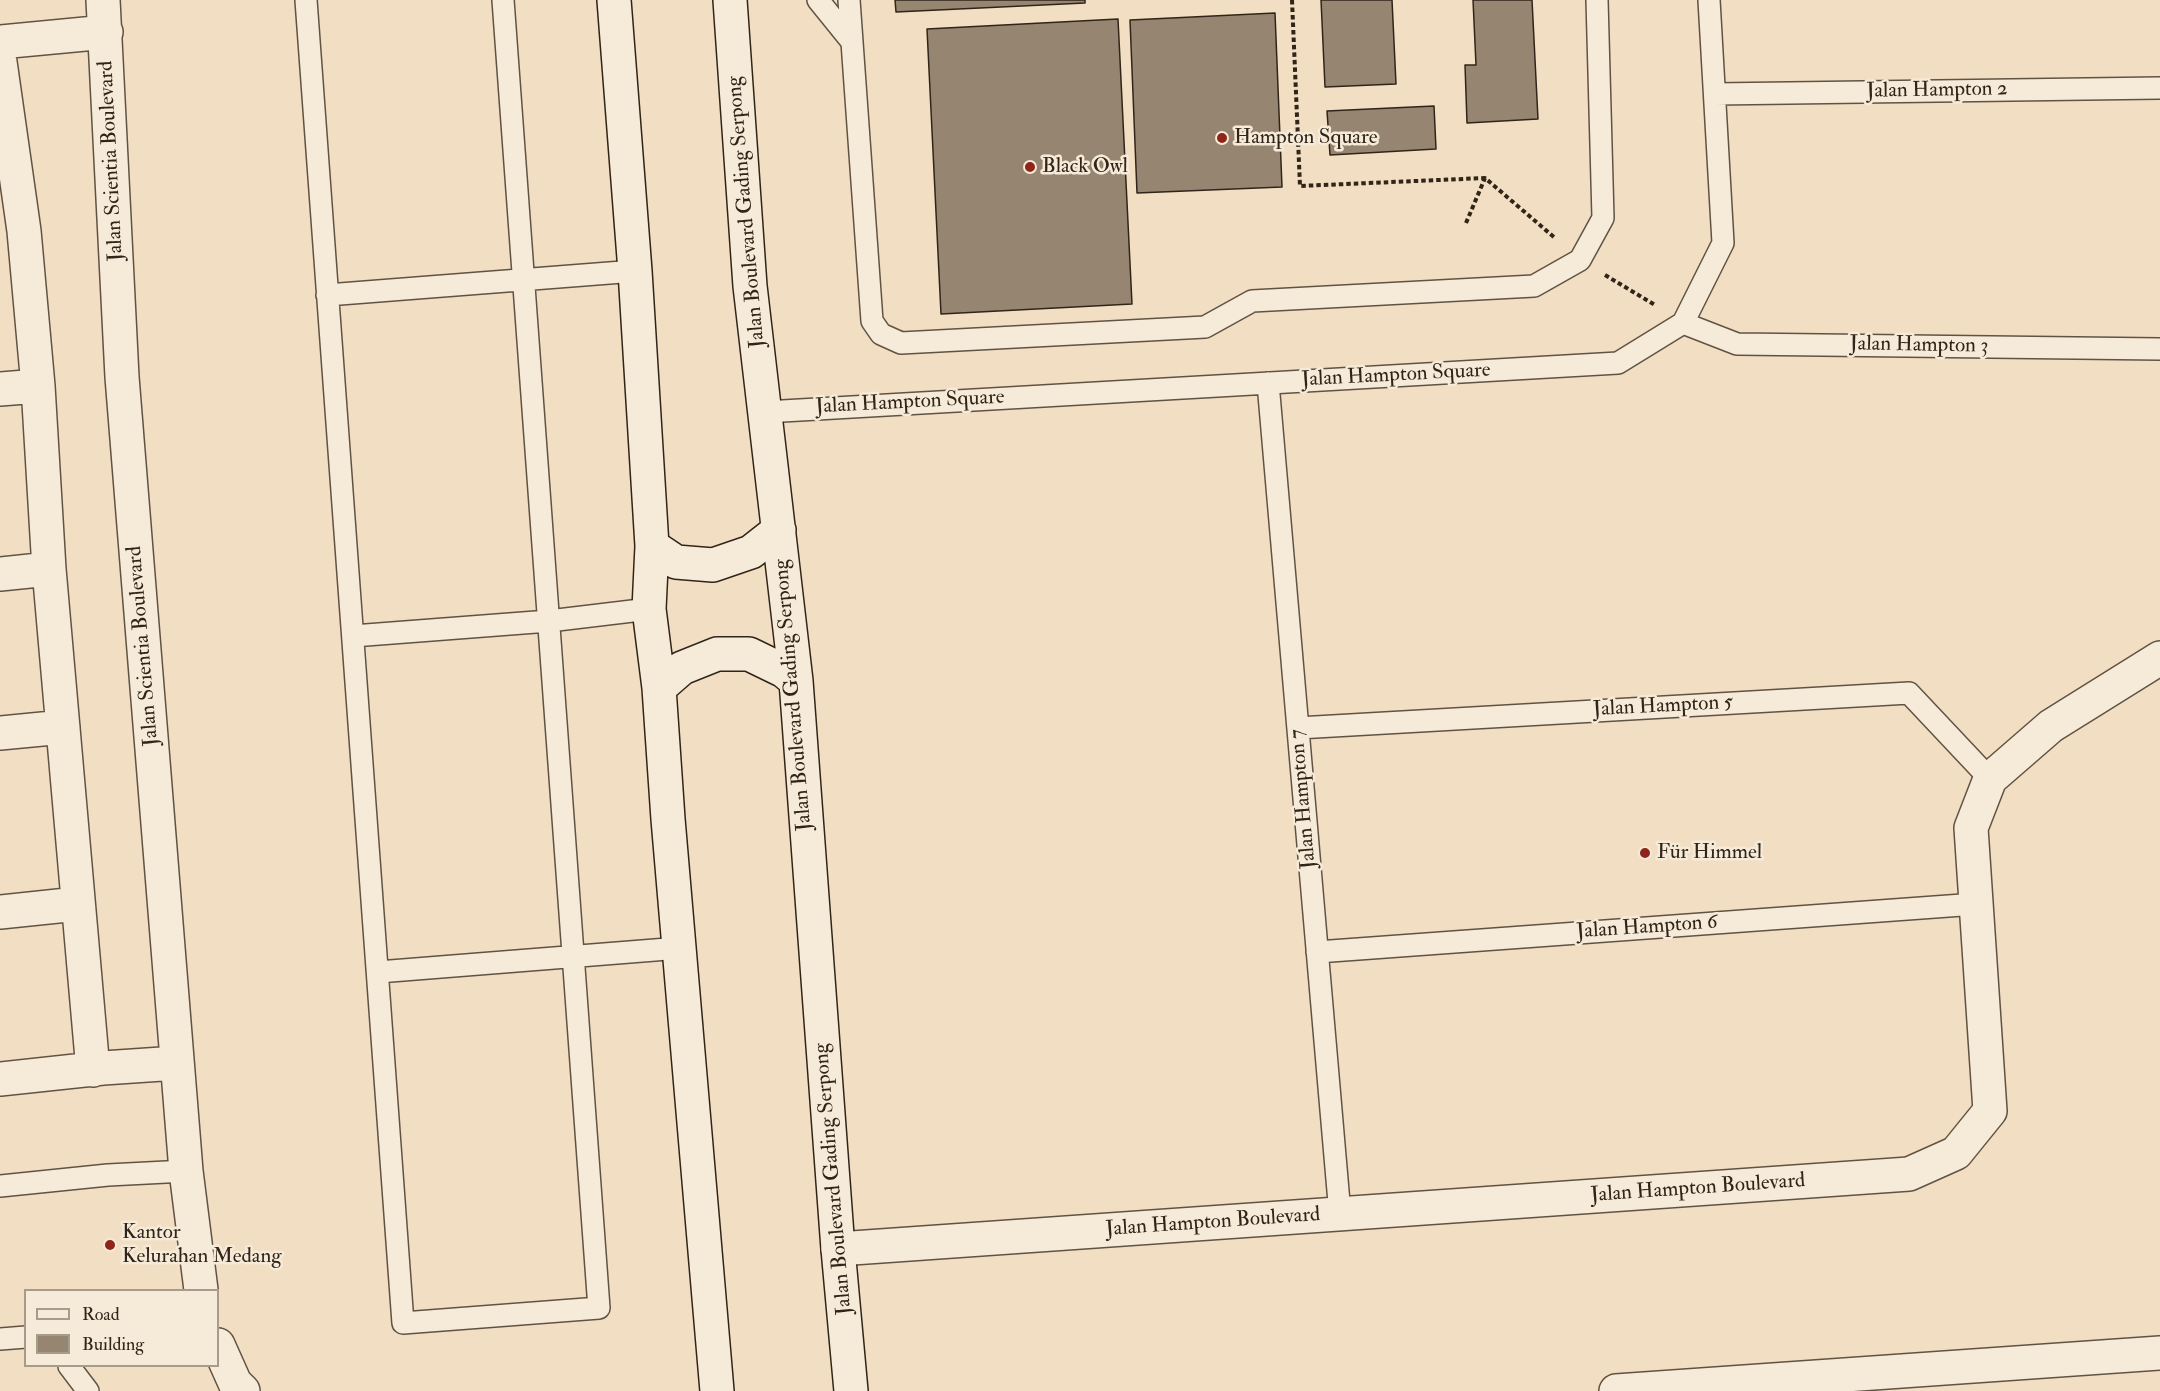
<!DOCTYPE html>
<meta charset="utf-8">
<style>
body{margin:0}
#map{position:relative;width:2160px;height:1391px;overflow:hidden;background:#f1dec3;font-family:"IM FELL Double Pica",serif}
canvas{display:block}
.legend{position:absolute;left:24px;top:1289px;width:195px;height:78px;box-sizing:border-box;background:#f6ead8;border:2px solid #a79b8c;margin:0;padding:8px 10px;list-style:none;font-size:18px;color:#312519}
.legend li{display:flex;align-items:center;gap:12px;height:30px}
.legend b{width:30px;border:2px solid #a79b8c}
</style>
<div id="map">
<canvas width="2160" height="1391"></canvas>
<ul class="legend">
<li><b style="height:8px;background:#f6ead8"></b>Road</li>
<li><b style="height:16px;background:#958571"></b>Building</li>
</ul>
</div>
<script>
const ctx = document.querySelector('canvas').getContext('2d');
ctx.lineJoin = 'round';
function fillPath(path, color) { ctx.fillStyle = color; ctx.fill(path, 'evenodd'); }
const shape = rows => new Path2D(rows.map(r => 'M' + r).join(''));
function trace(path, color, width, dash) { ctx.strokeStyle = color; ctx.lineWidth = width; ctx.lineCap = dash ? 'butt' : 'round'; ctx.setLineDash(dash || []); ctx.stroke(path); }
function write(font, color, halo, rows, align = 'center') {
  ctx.font = font + ' "IM FELL Double Pica",serif'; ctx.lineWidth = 5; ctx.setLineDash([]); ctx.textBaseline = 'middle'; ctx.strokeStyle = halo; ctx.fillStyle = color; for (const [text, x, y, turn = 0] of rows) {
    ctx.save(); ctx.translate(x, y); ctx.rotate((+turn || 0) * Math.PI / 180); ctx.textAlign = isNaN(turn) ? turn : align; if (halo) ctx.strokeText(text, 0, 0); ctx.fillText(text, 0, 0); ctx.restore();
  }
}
const building = shape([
 [895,0,1085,0,1085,3,896,12,895,0],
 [1321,0,1392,0,1396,84,1325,87,1321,0],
 [1473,0,1532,0,1538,119,1467,123,1465,65,1476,65,1473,0],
 [1275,13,1282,187,1137,193,1130,20,1275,13],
 [1118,19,1132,304,941,314,927,29,1118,19],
 [1434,106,1436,149,1330,155,1327,111,1434,106]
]);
fillPath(building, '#958571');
trace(building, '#312519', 1.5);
const lane = shape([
 [306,0,403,1323,599,1308,503,0],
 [818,0,852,42,872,321,881,334,901,343,1205,327,1252,301,1534,286,1580,260,1603,218,1597,0],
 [849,0,852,42],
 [1715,94,2160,88],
 [327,295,635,271],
 [1683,323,1737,344,2160,349],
 [1268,383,1340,1214],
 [765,412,1618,363,1683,323,1723,243,1709,0],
 [353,636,549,621,649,609],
 [1298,728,1909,693,1990,779],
 [1317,952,1976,904],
 [378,972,680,948],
 [0,1186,108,1175,186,1171],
 [0,1339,26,1337],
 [69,1366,88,1391]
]);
const street = shape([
 [103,0,122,377,186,1171,201,1290],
 [0,42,106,32],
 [0,62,24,231,38,386,49,569,93,1070],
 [0,389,38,386],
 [0,574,49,569],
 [0,733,63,727],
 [0,912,77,904],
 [0,1079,103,1068,177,1063],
 [838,1249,1909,1174,1956,1153,1990,1111,1971,828,1990,779,2051,726,2160,658],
 [218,1345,235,1383,243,1391],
 [1616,1391,2160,1353]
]);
const secondary = shape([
 [614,0,635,271,652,546,649,609,659,688,668,819,717,1391],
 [730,0,750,286,796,681,838,1249,851,1391],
 [652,546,676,562,713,565,751,552,779,530],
 [659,688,682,668,717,654,749,654,784,671,796,681]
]);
trace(lane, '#615344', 24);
trace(street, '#615344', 36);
trace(secondary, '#312519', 36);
trace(shape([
 [1292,0,1300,186,1485,178,1555,238],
 [1466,223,1485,178],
 [1605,275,1655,305]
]), '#312519', 4, [4.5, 3]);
trace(lane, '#f6ead8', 21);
trace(street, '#f6ead8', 33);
trace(secondary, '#f6ead8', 33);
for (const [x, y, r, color] of [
 [1222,138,6,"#8f2418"],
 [1030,167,6,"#8f2418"],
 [1645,853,6,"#8f2418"],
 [110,1245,6,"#8f2418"]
]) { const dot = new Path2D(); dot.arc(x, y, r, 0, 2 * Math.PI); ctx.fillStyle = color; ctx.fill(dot); trace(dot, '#f6ead8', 2); }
write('21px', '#312519', '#f6ead8', [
 ["Jalan Hampton 2",1937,91,-1],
 ["Jalan Scientia Boulevard",112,161,-93],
 ["Jalan Boulevard Gading Serpong",747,212,-95],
 ["Jalan Hampton 3",1919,346,1],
 ["Jalan Hampton Square",1396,376,-3],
 ["Jalan Hampton Square",910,403,-3],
 ["Jalan Scientia Boulevard",144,646,-95],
 ["Jalan Boulevard Gading Serpong",794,695,-95],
 ["Jalan Hampton 5",1663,707,-3],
 ["Jalan Hampton 7",1304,799,-95],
 ["Jalan Hampton 6",1647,928,-4],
 ["Jalan Boulevard Gading Serpong",834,1179,-95],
 ["Jalan Hampton Boulevard",1698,1189,-4],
 ["Jalan Hampton Boulevard",1213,1223,-4]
]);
write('21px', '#312519', '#f6ead8', [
 ["Hampton Square",1234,138],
 ["Black Owl",1042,167],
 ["Für Himmel",1657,853],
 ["Kantor",122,1233],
 ["Kelurahan Medang",122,1257]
], 'left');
</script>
